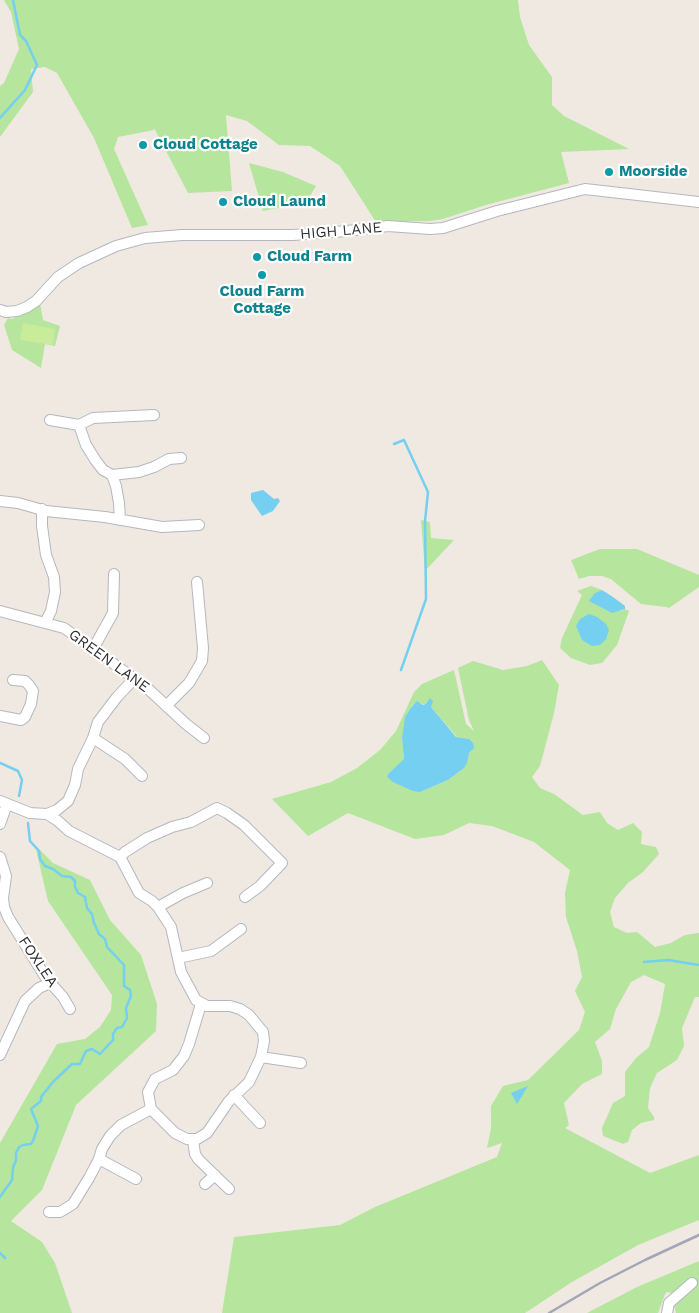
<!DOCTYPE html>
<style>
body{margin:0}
canvas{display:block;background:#efe9e1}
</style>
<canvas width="699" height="1313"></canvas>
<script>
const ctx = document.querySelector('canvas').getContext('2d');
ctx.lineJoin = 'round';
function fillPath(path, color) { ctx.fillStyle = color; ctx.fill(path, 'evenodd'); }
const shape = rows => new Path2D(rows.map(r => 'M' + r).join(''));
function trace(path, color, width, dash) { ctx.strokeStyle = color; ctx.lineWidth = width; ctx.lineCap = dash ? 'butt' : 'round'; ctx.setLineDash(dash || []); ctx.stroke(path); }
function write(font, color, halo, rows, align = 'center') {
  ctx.font = font + ' "Work Sans",sans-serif'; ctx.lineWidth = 4.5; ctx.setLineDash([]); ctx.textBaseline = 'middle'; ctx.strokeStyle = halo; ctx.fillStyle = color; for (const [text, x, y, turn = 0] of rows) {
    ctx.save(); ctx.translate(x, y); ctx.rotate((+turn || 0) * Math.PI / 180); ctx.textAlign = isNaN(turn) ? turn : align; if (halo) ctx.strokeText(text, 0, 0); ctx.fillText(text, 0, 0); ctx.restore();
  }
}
fillPath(shape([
 [4,0,518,0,520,17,529,45,552,77,552,105,564,116,629,149,561,152,569,183,486,205,443,219,430,221,376,222,340,166,310,146,279,145,247,121,226,115,232,191,188,193,154,128,154,130,118,137,114,149,148,225,132,228,94,138,57,73,45,67,31,69,33,92,0,137,0,86,4,83,19,49,11,12],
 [249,163,283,172,316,186,304,206,283,207,263,211],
 [40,303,43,320,60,326,55,346,45,344,41,368,12,350,4,325,8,318,12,319,28,311],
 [421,520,430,522,431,538,454,540,425,571],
 [600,549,637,549,699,575,699,587,669,608,666,607,641,604,611,579,602,576,589,576,579,579,571,560],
 [591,586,602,590,595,593,621,611,625,609,629,611,617,645,602,663,590,665,571,658,560,648,562,638,582,595,577,591],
 [542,660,559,685,554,713,540,766,532,777,540,788,554,794,583,815,600,812,607,823,618,830,633,823,642,832,641,844,656,847,659,854,643,872,628,883,615,898,610,912,614,927,627,933,637,932,655,947,671,943,685,935,699,933,699,997,695,997,685,1021,682,1028,684,1046,677,1060,657,1073,650,1088,648,1108,654,1117,654,1120,641,1123,632,1130,628,1142,623,1144,603,1136,602,1128,613,1103,625,1096,625,1072,636,1058,649,1047,660,1013,665,984,644,975,631,982,616,1009,610,1029,595,1042,602,1061,602,1074,582,1084,564,1103,569,1125,565,1128,650,1173,699,1155,699,1220,638,1245,572,1282,525,1313,222,1313,234,1237,340,1225,375,1207,497,1157,502,1143,487,1148,491,1128,491,1106,503,1086,528,1080,579,1030,585,1012,575,991,582,977,577,951,566,917,565,893,570,870,534,842,492,826,469,823,444,835,415,839,348,813,308,836,272,799,331,782,357,768,380,750,396,731,414,692,422,684,454,670,466,724,474,731,469,720,458,668,473,661,503,670,527,666],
 [417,702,431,707,457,737,469,739,472,750,469,753,464,768,448,780,420,792,389,773,404,760,402,738,412,705],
 [35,845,53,863,90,880,110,920,141,955,157,1004,156,1031,76,1105,42,1190,11,1221,42,1242,55,1263,72,1313,0,1313,0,1143,57,1044,85,1039,100,1027,111,1010,112,995,48,901],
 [699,1261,699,1313,676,1313,671,1293,666,1292,658,1313,587,1313,637,1287]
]), '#b6e59e');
fillPath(shape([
 [23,323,55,329,53,345,20,340]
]), '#c9ec9a');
fillPath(shape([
 [263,490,274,499,278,498,280,501,273,511,262,516,251,500,251,493],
 [602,590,613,597,625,606,625,609,612,613,589,601,595,593],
 [589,614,597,617,606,624,609,630,606,639,600,645,592,646,582,640,576,626,580,619],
 [430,698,433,701,431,707,456,737,469,739,473,743,474,748,469,753,467,763,464,768,448,780,420,792,413,791,393,782,387,777,389,773,404,759,402,738,405,717,413,705,417,701,423,705,426,704],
 [528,1086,517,1104,511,1093]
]), '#75cff0');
trace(shape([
 [0,118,25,90,37,65,26,41,20,35,13,0],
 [394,444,404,440,428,492,425,521],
 [401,670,426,599,425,521],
 [0,763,18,771,22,780,19,796],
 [644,962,668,960,699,965],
 [0,1197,12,1180,13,1168,16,1160,16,1153,19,1147,23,1145,31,1144,33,1141,38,1126,31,1109,41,1101,41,1097,53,1082,72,1064,80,1064,86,1051,92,1049,100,1054,113,1040,113,1034,117,1028,122,1027,127,1018,126,1008,131,996,130,990,124,986,124,965,107,947,105,939,99,934,94,923,92,914,87,908,85,897,78,893,75,887,75,881,71,877,62,876,53,869,45,866,40,859,39,851,30,841,28,823],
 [0,1253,5,1258]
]), '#75cff0', 2.5);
const minor = shape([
 [0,310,6,312,17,311,27,307,36,301,58,277,79,263,116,246,145,238,182,235,293,235,347,231,388,226,430,229,443,228,497,211,585,189,699,202],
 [50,420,79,425,86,445,96,461,103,470,112,475,116,486,119,503,120,520],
 [79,425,93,418,154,415],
 [112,475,139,472,154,467,169,459,181,458],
 [0,501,18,503,46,511,105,517,162,527,199,525],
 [42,509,42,526,46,555,54,577,55,592,51,611,45,623],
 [0,611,64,628,146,687,186,724,204,738],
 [93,649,113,613,114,574],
 [166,706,189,683,202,661,203,648,197,582],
 [0,716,21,720,25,717,31,704,33,691,29,685,25,681,13,680],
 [93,738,125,759,142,776],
 [0,801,30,813,47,814,57,810,68,801,75,785,78,769,93,738,98,722,117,697,134,679],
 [47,814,58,821,69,831,120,857,139,893,152,901,158,907,171,927,181,972,196,1000,207,1006,230,1006,240,1009,249,1015,263,1032,264,1041,261,1057,249,1082,229,1101,207,1133,197,1139,187,1139,175,1133,151,1109,148,1092,155,1079,173,1070,184,1056,189,1044,201,1004],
 [0,824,7,804],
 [0,857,6,876,3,898,4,907,8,917,46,978,63,997,70,1009],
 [120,857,125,852,147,838,172,827,191,822,217,808,227,813,244,825,282,863,260,886,245,897],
 [158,907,183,893,207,883],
 [178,958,211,951,241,929],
 [0,1055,25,1001,39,988,50,983],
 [261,1057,301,1063],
 [234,1095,260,1123],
 [193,1140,195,1154,198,1159,229,1189],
 [99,1159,136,1179],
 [205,1184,215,1175],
 [49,1212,60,1212,73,1204,89,1178,99,1159,102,1149,110,1136,121,1125,151,1109],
 [667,1313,669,1303,692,1283]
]);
trace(minor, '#b4b7c1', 12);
trace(minor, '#fff', 10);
trace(shape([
 [549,1313,600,1283,645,1260,699,1235]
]), '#a3a6b8', 2.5);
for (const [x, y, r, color] of [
 [143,145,5,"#0f9aa8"],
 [609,172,5,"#0f9aa8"],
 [223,202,5,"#0f9aa8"],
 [257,257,5,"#0f9aa8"],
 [262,275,5,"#0f9aa8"]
]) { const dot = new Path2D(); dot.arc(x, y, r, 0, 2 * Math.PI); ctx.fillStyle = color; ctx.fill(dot); trace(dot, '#fff', 2); }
write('bold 15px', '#0d838f', '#fff', [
 ["Cloud Cottage",153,145],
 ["Moorside",619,172],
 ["Cloud Laund",233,202],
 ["Cloud Farm",267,257],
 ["Cloud Farm",262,292,"center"],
 ["Cottage",262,309,"center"]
], 'left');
write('15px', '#2e2e2e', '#fff', [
 ["HIGH LANE",341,231,-5],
 ["GREEN LANE",109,661,36],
 ["FOXLEA",38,962,56]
]);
</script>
